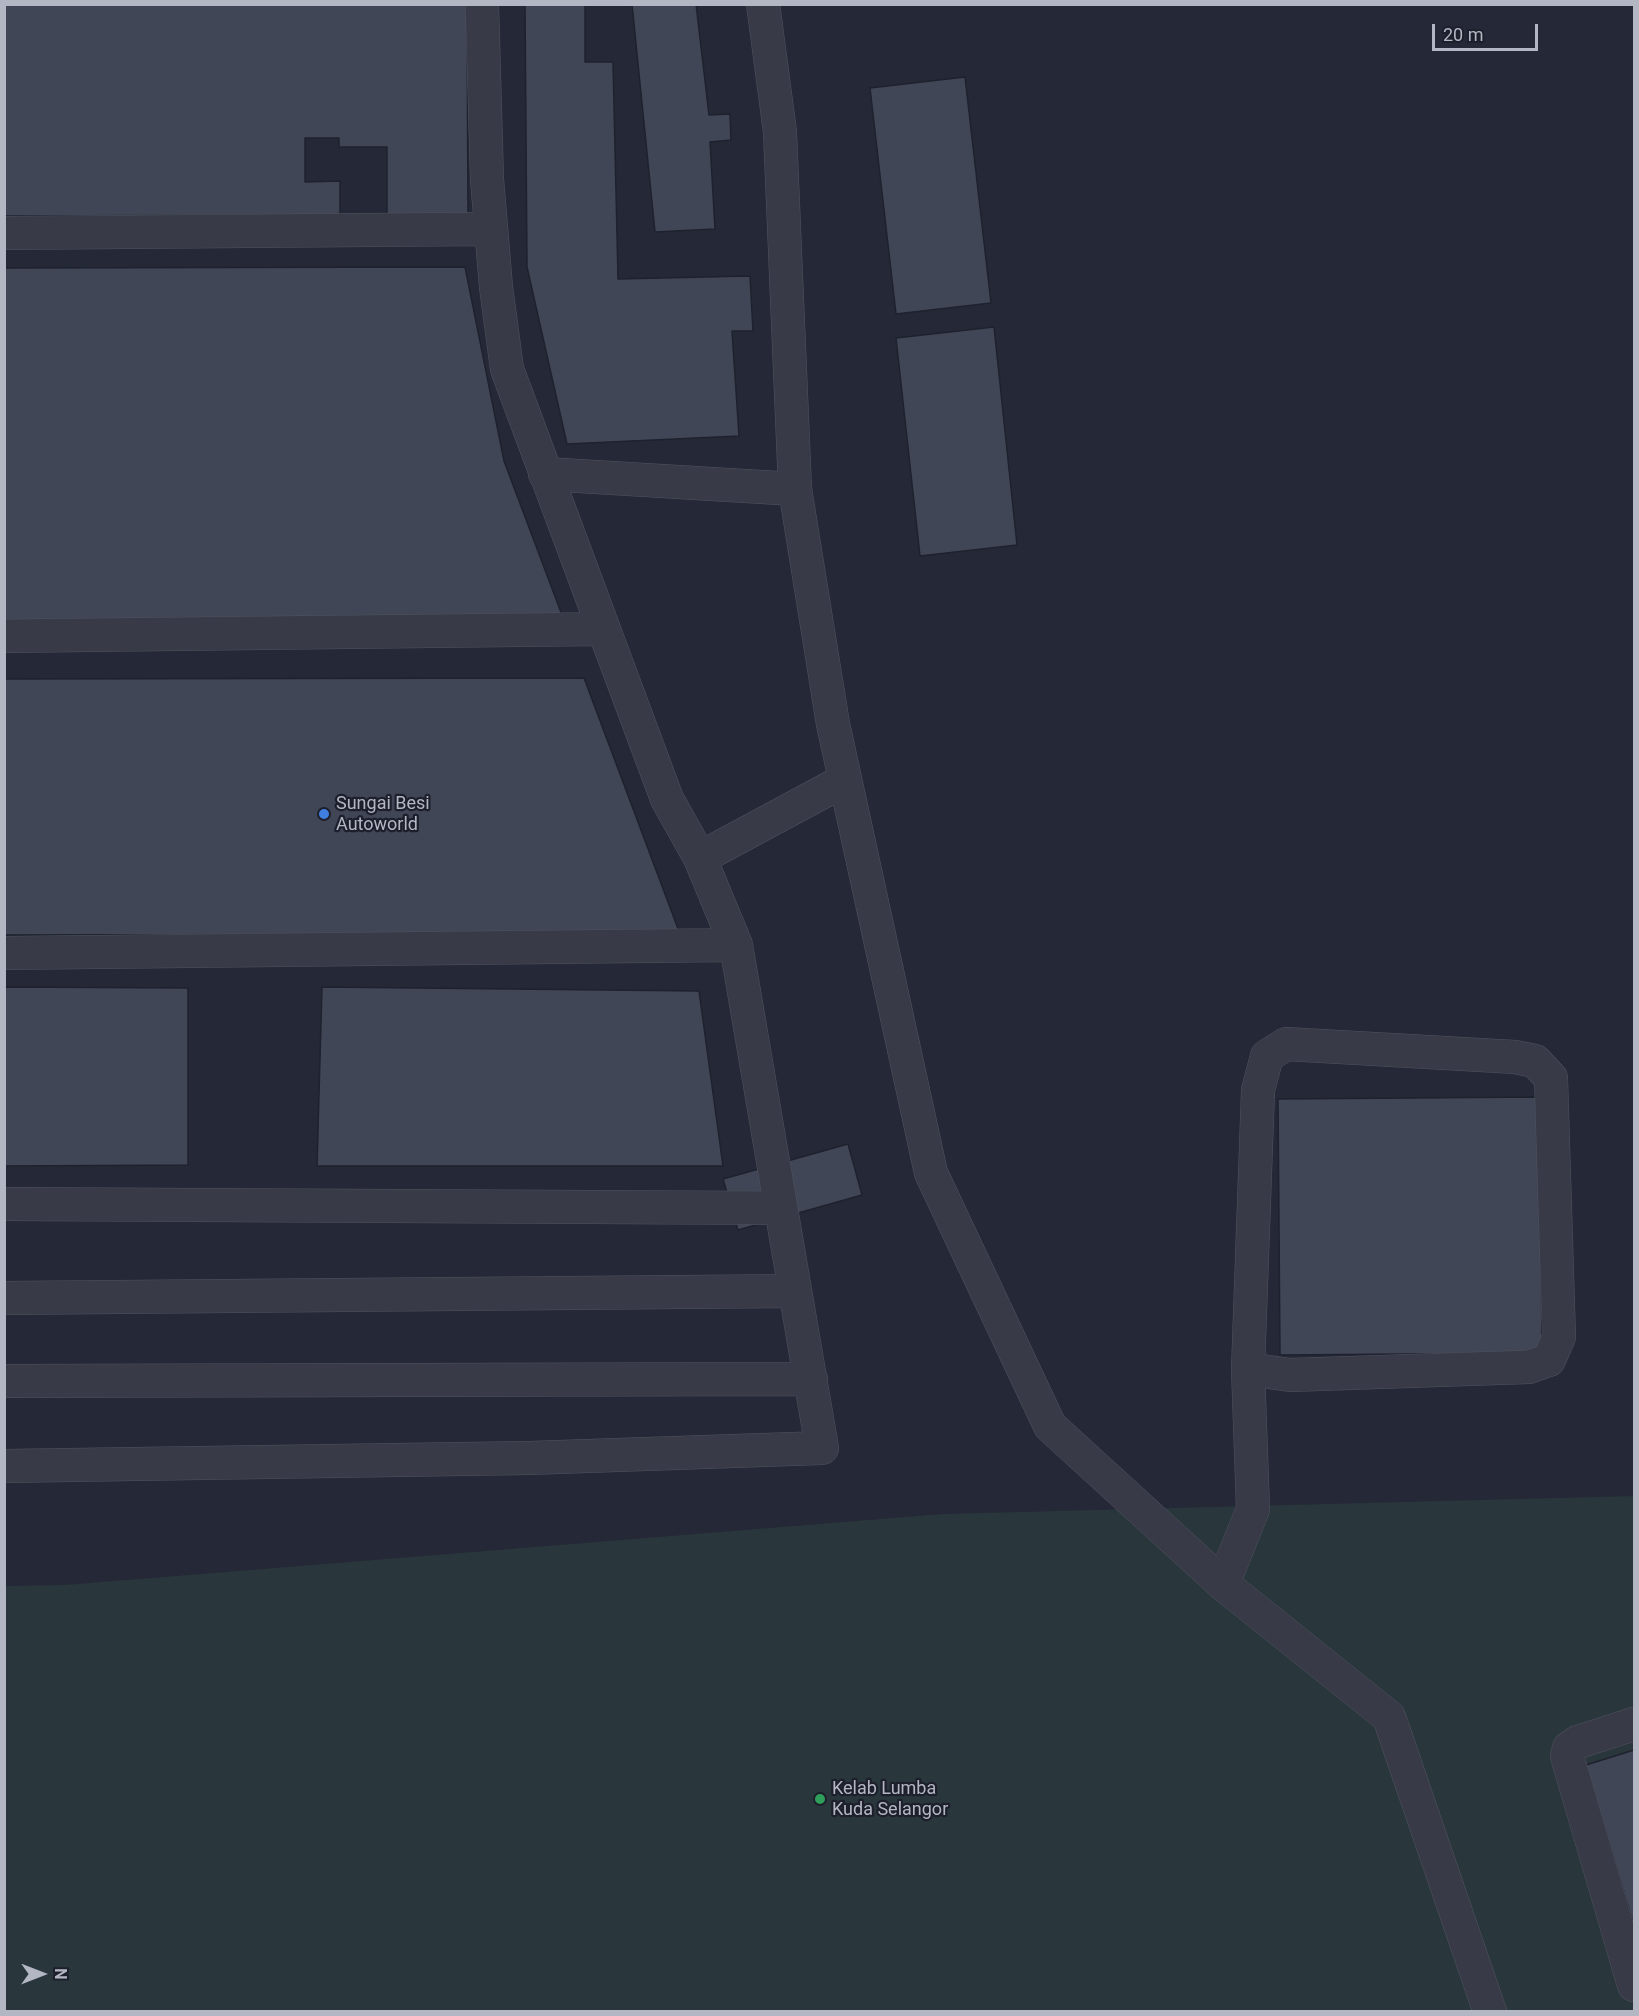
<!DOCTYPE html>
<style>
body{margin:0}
#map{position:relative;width:1639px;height:2016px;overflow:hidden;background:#252837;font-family:Roboto,sans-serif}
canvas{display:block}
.frame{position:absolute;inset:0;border:6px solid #b3b6c3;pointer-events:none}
.north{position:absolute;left:12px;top:1944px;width:60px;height:60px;-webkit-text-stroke:4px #1d202c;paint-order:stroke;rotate:90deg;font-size:16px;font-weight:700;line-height:24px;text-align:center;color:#b3b6c3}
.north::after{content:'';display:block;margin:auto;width:21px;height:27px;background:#b3b6c3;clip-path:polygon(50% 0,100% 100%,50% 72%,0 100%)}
.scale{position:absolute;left:1432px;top:24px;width:106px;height:27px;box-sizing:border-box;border:3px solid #b3b6c3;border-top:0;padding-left:8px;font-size:18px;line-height:21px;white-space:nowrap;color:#b3b6c3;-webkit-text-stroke:4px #1d202c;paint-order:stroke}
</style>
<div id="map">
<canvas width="1639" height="2016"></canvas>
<div class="frame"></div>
<div class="north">N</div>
<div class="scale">20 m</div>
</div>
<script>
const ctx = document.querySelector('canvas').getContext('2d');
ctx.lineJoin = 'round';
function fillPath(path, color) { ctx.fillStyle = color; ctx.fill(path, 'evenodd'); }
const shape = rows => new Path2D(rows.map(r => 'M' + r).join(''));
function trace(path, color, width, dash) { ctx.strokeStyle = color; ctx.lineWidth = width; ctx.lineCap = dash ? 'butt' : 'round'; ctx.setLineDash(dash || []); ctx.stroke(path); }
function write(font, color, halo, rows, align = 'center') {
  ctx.font = font + ' Roboto,sans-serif'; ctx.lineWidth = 4.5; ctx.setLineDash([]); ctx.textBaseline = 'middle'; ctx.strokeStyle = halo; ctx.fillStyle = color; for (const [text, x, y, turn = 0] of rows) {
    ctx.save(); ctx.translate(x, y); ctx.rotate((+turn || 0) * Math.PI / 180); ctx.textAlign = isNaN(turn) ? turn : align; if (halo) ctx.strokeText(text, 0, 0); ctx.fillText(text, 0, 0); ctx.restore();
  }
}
fillPath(shape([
 [1634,1496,1634,2011,5,2011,4,1586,65,1585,943,1514]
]), '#29363b');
const building = shape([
 [4,4,467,4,468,214,387,214,387,147,339,147,339,138,305,138,305,182,340,181,340,215,4,216,4,4],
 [525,4,585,4,585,62,613,62,618,279,750,276,753,331,732,331,739,436,567,444,527,267,525,4],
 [632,4,696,4,709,115,730,114,731,140,710,142,715,229,655,232,632,4],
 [965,77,991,303,896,314,870,88,965,77],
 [465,267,504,461,565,623,4,623,4,268,465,267],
 [994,327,1017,545,920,556,896,338,994,327],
 [584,678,680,934,4,935,4,679,584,678],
 [4,987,188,988,188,1165,4,1166,4,987],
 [322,987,699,991,723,1166,317,1166,322,987],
 [1540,1097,1542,1353,1280,1355,1278,1099,1540,1097],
 [848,1144,862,1195,738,1230,723,1179,848,1144],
 [1634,1750,1634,1926,1586,1765,1634,1750]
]);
fillPath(building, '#414656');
trace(building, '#1f222e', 1.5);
const minor = shape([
 [763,4,780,132,795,489,833,724,931,1173,1050,1426,1223,1584,1389,1717,1490,2012],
 [4,233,491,229],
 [545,474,795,489],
 [4,636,603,629],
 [700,858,845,780],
 [4,953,736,945],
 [4,1204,781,1208],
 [4,1298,795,1291],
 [4,1381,811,1379],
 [4,1466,529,1458,822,1448,736,945,700,858,667,799,507,369,496,287,487,179,482,4],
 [1223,1584,1253,1509,1248,1369,1258,1090,1267,1056,1286,1044,1515,1057,1535,1061,1551,1078,1559,1337,1549,1360,1529,1367,1290,1375,1248,1369],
 [1634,1724,1578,1742,1569,1748,1567,1756,1634,1985]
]);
trace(minor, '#50535f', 34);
trace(minor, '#383b47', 33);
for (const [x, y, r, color] of [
 [324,814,6,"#3f7fe0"],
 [820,1799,6,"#2e9e5b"]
]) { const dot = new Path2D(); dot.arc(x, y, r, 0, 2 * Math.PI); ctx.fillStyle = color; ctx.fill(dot); trace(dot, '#1d202c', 2); }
write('18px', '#b3b6c3', '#1d202c', [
 ["Sungai Besi",336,804],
 ["Autoworld",336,825],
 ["Kelab Lumba",832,1789],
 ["Kuda Selangor",832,1810]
], 'left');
</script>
